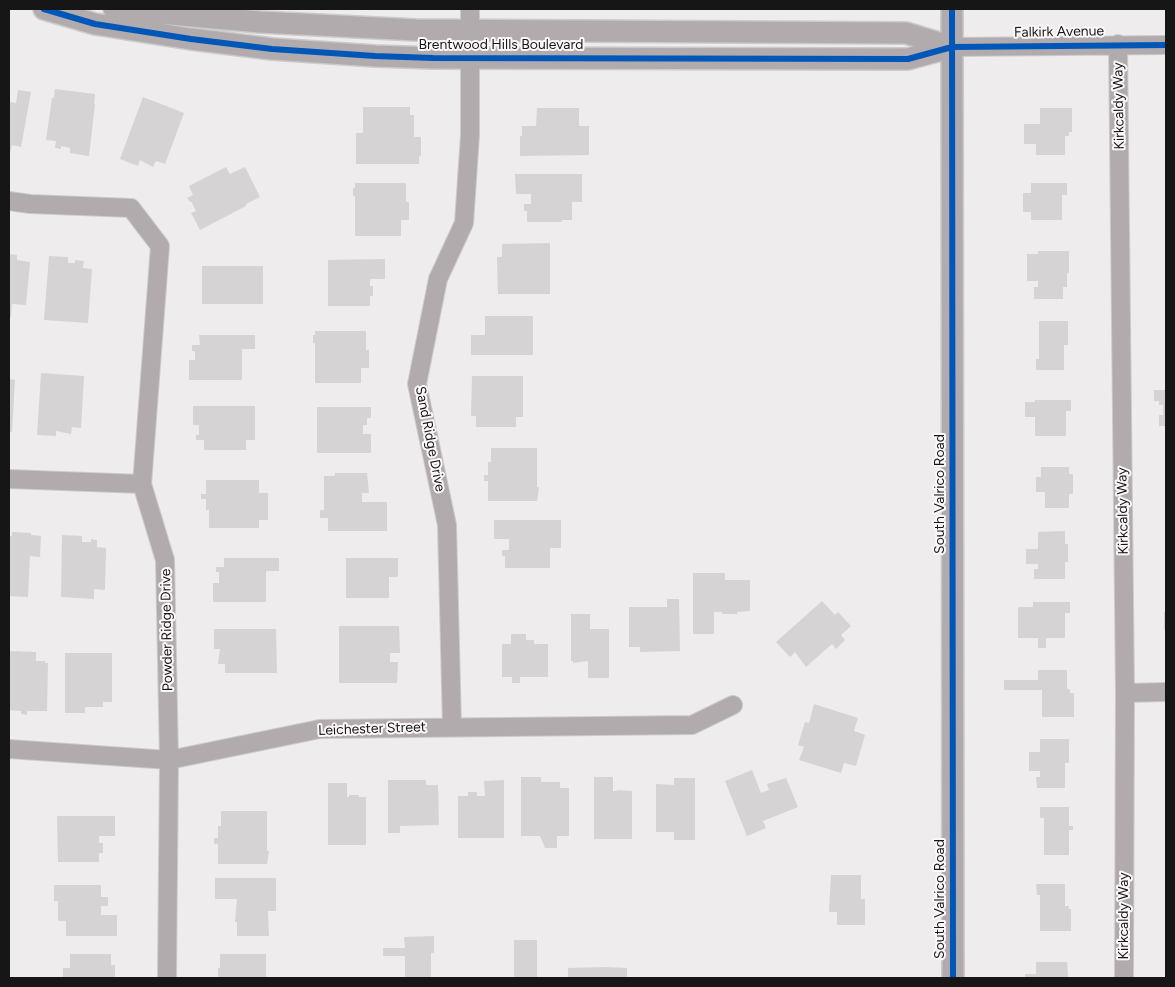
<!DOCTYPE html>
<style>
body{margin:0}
#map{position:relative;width:1175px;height:987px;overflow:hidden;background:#eeeced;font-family:Figtree,sans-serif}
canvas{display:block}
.frame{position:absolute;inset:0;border:10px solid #171617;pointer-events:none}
</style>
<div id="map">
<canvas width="1175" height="987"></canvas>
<div class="frame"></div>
</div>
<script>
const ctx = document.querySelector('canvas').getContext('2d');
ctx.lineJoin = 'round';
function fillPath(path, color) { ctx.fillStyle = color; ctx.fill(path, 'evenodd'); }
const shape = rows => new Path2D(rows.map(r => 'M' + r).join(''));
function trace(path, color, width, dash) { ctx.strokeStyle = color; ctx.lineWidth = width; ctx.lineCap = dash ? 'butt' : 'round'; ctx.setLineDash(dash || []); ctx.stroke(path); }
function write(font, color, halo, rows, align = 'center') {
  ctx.font = font + ' Figtree,sans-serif'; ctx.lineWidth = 4; ctx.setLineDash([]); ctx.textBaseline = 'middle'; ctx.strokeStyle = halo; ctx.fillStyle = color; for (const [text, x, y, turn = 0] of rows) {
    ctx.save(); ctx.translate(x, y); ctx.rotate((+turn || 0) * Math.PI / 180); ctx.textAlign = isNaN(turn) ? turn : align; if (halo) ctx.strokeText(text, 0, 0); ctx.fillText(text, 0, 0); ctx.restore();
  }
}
fillPath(shape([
 [55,89,95,94,94,104,95,104,89,156,70,153,70,148,61,146,61,149,55,148,56,141,46,140,52,98,54,98],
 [18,90,31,92,21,147,12,145,10,153,9,152,9,102,16,103],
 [143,97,184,113,165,164,156,161,153,167,140,160,138,166,120,159],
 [363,107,410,107,410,115,414,115,414,137,421,137,421,156,419,156,419,164,356,164,356,133,363,133],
 [537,108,579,108,579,126,589,126,589,155,520,156,520,136,522,136,522,126,536,126],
 [1040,108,1072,108,1072,132,1069,132,1069,136,1065,136,1065,155,1036,155,1036,144,1024,144,1024,124,1040,124],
 [226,167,230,174,245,167,260,197,246,204,246,206,200,230,191,213,196,211,191,201,190,202,187,198,193,195,189,186],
 [515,174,582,174,582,202,572,202,572,220,562,220,562,222,527,222,527,211,524,211,524,204,531,204,531,194,516,194],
 [355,183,406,183,406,202,409,202,409,220,401,220,401,236,355,236,355,196,353,196,353,188,355,188],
 [1031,183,1067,183,1067,195,1062,195,1062,220,1031,220,1031,212,1023,212,1023,193,1031,193],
 [550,243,550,294,498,294,497,257,502,257,502,244],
 [1038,251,1069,251,1069,273,1067,273,1067,287,1063,287,1063,299,1034,299,1034,287,1038,287,1038,281,1027,281,1027,254,1038,254],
 [9,254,17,255,17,260,30,262,26,305,12,304,11,317,9,317],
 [49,256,68,257,68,263,75,263,75,260,84,261,83,268,92,269,88,323,44,320],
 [385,259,385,279,370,279,370,286,373,286,373,296,370,296,370,306,328,306,328,260],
 [202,266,263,266,263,304,202,304],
 [485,316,533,316,533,355,471,355,471,335,485,335],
 [1039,321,1068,321,1068,345,1064,345,1064,370,1036,370,1036,359,1039,359],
 [315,331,366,331,366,350,369,350,369,368,361,368,361,383,315,383,315,343,313,343,313,335,315,335],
 [199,335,255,335,255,349,242,349,242,380,189,380,189,360,195,360,195,351,192,351,192,345,200,345],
 [41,373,84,376,81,428,72,427,71,434,56,431,56,436,37,435],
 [472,376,523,376,523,417,516,417,516,427,476,427,476,416,471,416],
 [9,379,15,380,12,432,9,432],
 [1154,390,1166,390,1166,426,1159,426,1159,415,1163,415,1163,405,1159,405,1159,401,1154,401],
 [1035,400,1071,400,1071,411,1066,411,1066,436,1035,436,1035,417,1025,417,1025,402,1035,402],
 [193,406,255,406,255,440,246,440,246,450,204,450,204,440,196,440,196,435,199,435,199,425,193,425],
 [317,407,371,407,371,418,367,418,367,425,363,425,363,434,371,434,371,453,317,453],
 [491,448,537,448,537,487,539,487,537,501,488,501,488,481,484,481,484,475,488,475,488,462,491,462],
 [1041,467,1069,467,1069,474,1073,474,1073,494,1069,494,1069,508,1045,508,1045,492,1036,492,1036,477,1041,477],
 [335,473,367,473,369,493,362,493,362,502,387,502,387,531,328,531,328,518,320,518,320,510,324,510,324,476,335,476],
 [206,480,259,480,259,493,268,493,268,520,259,520,259,528,209,528,209,510,206,510,206,499,201,499,201,494,206,494],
 [494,520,561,520,561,548,550,548,550,568,505,568,505,556,502,556,502,550,509,550,509,539,494,539],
 [1065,531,1065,544,1068,544,1068,562,1065,562,1065,579,1034,579,1034,569,1038,569,1038,564,1026,564,1026,549,1038,549,1038,532],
 [12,532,31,533,31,535,41,536,40,557,30,556,28,597,9,596,9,536,12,536],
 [62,535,82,536,82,542,91,542,91,539,97,540,97,547,106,548,105,590,94,589,94,599,61,597],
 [224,558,279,558,279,571,266,571,266,602,213,602,213,583,219,583,219,572,216,572,216,567,224,567],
 [346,558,398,558,398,577,389,577,389,598,346,598],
 [693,573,725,573,725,580,750,580,750,611,737,612,737,614,722,614,722,612,714,612,714,634,693,634],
 [667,599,679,599,680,651,640,652,640,647,629,647,629,607,667,607],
 [822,601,835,615,838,612,851,626,841,635,845,640,836,649,832,644,806,667,795,652,790,657,776,642],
 [1033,602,1070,602,1070,613,1065,613,1065,638,1046,638,1046,648,1038,648,1038,638,1018,638,1018,607,1033,607],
 [1164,612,1166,612,1166,630,1164,630],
 [571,614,590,614,590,629,609,629,609,678,588,678,588,661,573,663,573,661,571,661],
 [339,626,399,626,400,653,390,653,390,662,398,662,397,683,339,683],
 [214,629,276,629,277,673,225,673,225,664,218,664,220,649,214,649],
 [511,634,526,634,526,640,534,640,534,644,548,644,548,677,520,677,520,683,512,683,512,677,502,677,502,644,511,644],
 [9,651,36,652,36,661,45,661,45,663,48,663,47,711,27,711,27,715,21,714,21,711,9,710],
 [65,653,112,653,112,702,103,702,103,707,85,707,85,713,65,713],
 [1038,670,1067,670,1067,689,1070,689,1070,693,1074,693,1074,717,1042,717,1042,690,1004,690,1004,680,1038,680],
 [814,704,858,718,854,731,865,735,856,766,844,763,841,773,799,760,804,747,798,745,805,722,809,723],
 [1040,739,1069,739,1069,763,1065,763,1065,788,1037,788,1036,777,1040,777,1040,771,1029,771,1029,752,1040,752],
 [752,770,761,793,769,790,767,784,786,778,798,807,763,821,766,828,747,836,725,781],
 [521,777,541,777,541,782,560,782,560,788,569,788,569,836,557,836,557,848,545,848,540,836,521,836],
 [594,777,613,777,613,791,617,791,617,790,632,791,632,839,594,839],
 [674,778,695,778,695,840,674,840,674,832,656,832,656,784,674,785],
 [388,780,426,780,426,785,438,785,439,825,400,826,400,833,388,833],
 [504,780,504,838,458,838,458,796,468,796,468,792,477,792,477,796,485,796,484,781],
 [328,783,347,783,347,797,349,797,349,795,359,795,359,797,366,797,366,845,328,845],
 [1040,807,1069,807,1069,826,1073,826,1073,830,1069,830,1069,855,1044,855,1044,818,1040,818],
 [221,811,267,811,267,851,269,851,267,864,218,864,218,844,214,844,214,838,218,838,218,826,221,826],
 [57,816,115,816,115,836,99,836,99,843,103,843,103,853,99,853,99,862,58,862],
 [831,875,861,875,861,899,865,899,865,925,837,925,837,912,829,912],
 [215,878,276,878,276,911,268,911,269,936,237,936,237,922,235,922,237,899,215,899],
 [1036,884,1065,884,1065,906,1069,906,1069,909,1071,909,1071,931,1040,931,1040,895,1037,895],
 [54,885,101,885,101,897,108,897,108,906,101,906,101,915,117,915,117,936,66,936,66,921,58,921,58,901,54,901],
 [434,936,434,953,431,953,431,978,405,978,405,956,383,956,383,948,405,948,404,937],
 [514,940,537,940,537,978,514,978],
 [70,954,111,954,111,965,115,965,115,978,63,978,63,968,70,968],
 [220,954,266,954,266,978,218,978,218,968,220,968],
 [1036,962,1067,962,1068,978,1025,978,1025,974,1036,974],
 [607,967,627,968,627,978,568,978,568,968]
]), '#d5d3d4');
const minor = shape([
 [1118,44,1125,693,1124,978],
 [952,47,1166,45],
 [9,201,30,204,131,208,160,246,142,484,165,560,169,760,167,978],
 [9,479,142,484],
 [1125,693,1166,692],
 [452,727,447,525,417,384,438,279,464,223,470,135,470,9],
 [9,749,169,760,320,729,692,725,733,705]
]);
const tertiary = shape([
 [44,9,95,24,191,39,272,49,375,56,433,58,908,59,952,47],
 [114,9,260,22,416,30,906,33,952,47],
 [952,9,953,978]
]);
trace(minor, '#cccacb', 20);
trace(tertiary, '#cccacb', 24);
trace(minor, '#b1abae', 18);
trace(tertiary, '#b1abae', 21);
trace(shape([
 [44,9,95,24,191,39,272,49,375,56,433,58,908,59,952,47,1166,45],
 [952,9,953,978]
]), '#0057b8', 6);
write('14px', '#171617', '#fcf8fa', [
 ["Falkirk Avenue",1059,32,-1],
 ["Brentwood Hills Boulevard",501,45],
 ["Kirkcaldy Way",1119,106,-91],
 ["Sand Ridge Drive",430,439,79],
 ["South Valrico Road",940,494,-90],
 ["Kirkcaldy Way",1123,511,-91],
 ["Powder Ridge Drive",167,630,-91],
 ["Leichester Street",372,729,-2],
 ["South Valrico Road",940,899,-90],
 ["Kirkcaldy Way",1124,916,-90]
]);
</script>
